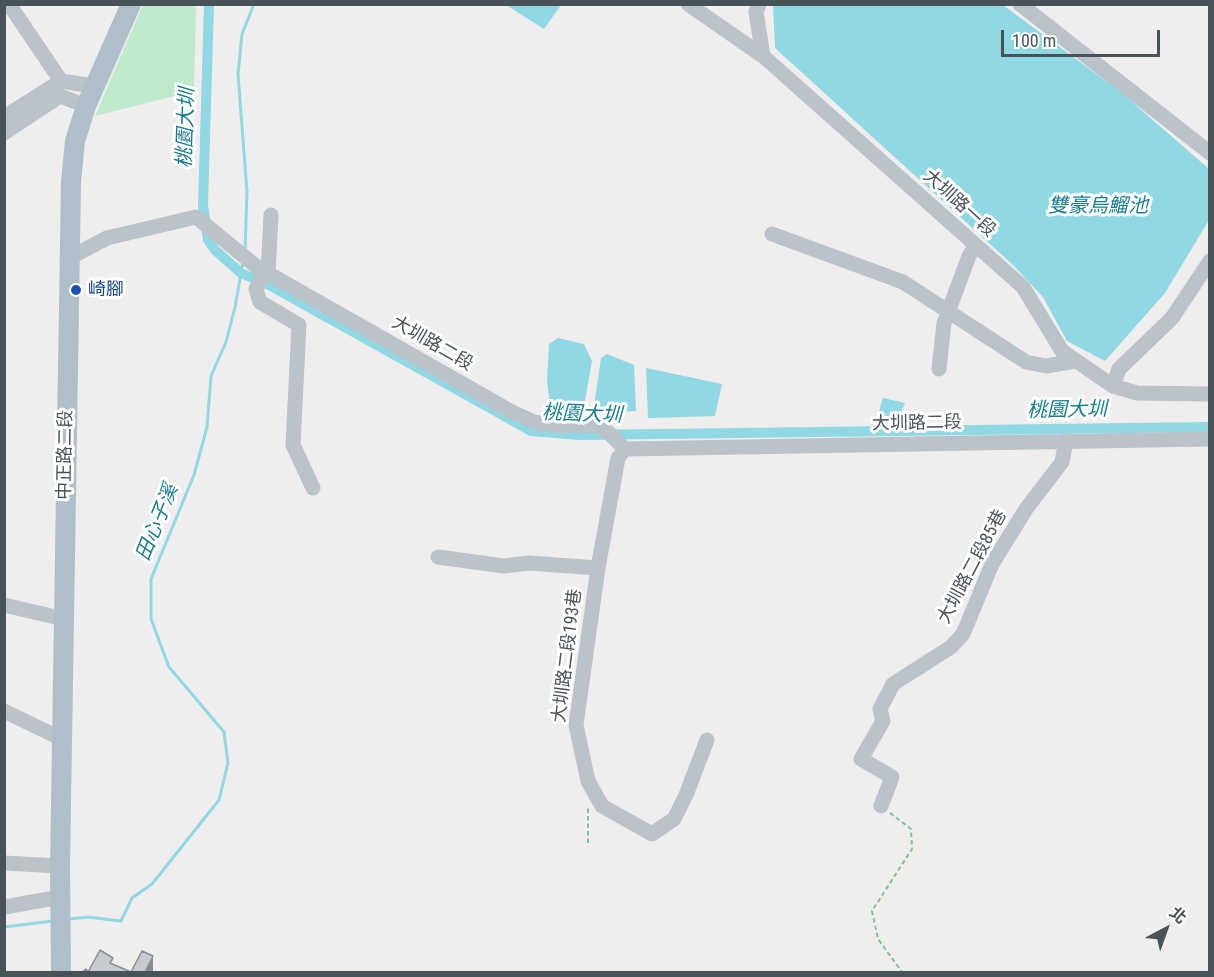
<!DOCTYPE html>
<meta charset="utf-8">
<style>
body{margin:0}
#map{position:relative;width:1214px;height:977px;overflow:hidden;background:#f0eded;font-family:"Roboto Condensed","Noto Sans TC",sans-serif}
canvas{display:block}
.frame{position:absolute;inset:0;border:6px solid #475259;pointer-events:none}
.north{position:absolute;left:1136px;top:899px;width:60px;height:60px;-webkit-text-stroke:4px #fff;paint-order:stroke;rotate:41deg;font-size:16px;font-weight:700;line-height:24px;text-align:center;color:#475259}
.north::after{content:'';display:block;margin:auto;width:21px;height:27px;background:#475259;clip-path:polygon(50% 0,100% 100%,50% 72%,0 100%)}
.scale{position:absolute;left:1001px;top:30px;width:159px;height:27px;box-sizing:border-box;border:3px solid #475259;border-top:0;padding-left:8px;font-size:18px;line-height:21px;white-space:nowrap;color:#475259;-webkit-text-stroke:4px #fff;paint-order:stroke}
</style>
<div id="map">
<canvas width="1214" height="977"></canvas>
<div class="frame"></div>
<div class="north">北</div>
<div class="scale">100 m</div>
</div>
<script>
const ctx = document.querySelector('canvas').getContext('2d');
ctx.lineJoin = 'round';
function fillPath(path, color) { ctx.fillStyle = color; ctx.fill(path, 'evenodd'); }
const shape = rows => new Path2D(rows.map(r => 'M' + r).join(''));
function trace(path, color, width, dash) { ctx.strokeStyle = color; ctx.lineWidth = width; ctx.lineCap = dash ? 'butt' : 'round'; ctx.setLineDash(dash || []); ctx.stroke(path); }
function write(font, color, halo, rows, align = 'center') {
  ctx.font = font + ' "Roboto Condensed","Noto Sans TC",sans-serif'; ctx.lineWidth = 6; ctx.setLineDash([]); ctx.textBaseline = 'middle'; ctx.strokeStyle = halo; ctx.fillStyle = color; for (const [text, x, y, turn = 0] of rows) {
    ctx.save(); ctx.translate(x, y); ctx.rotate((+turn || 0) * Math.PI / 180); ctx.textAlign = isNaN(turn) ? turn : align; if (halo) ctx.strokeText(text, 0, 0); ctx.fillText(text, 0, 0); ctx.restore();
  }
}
fillPath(shape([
 [143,5,196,5,194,91,95,116]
]), '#bfeacc');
fillPath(shape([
 [506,5,561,5,544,29],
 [773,5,1003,5,1122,93,1209,169,1209,220,1165,293,1105,361,1067,341,1043,297,1013,265,775,48],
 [558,338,584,344,592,361,584,406,567,410,550,405,547,382,549,344],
 [607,354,634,365,636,411,593,413,601,358],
 [646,368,722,384,715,416,648,418],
 [883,398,905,403,898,419,877,418]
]), '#8fd8e4');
trace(shape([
 [245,249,247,192,238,74,242,34,254,4],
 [69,919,88,917,121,921,132,898,152,884,219,800,228,763,224,732,169,667,151,619,151,579,194,475,207,427,211,376,226,342,235,307,243,262],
 [4,927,53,921]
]), '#8fd8e4', 3);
trace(shape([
 [209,4,203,205,208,240,215,250,241,273,269,285,531,431,580,435,1210,427]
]), '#8fd8e4', 10);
trace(shape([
 [890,813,911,829,912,849,872,911,878,939,902,972],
 [588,843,588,808]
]), '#7ac59b', 2, [4.5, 3]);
trace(shape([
 [9,4,61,81,94,86],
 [688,4,763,56,1023,287,1062,351,1113,386,1137,393,1210,394],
 [759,4,756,12,763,56],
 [1020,4,1210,153],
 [4,117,61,81],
 [4,133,60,96,86,106],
 [772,234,903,282,1026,362,1046,366,1076,361],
 [69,258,107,238,196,217,257,267,512,412,534,422,560,426,596,425,606,430,625,449],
 [264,271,256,289,260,302,299,325,293,445,313,488],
 [268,273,271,215],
 [939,369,944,323,969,256,976,245],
 [1113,386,1119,369,1172,318,1210,261],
 [625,449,1210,439],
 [625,449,618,458,598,568,576,725,588,781,602,806,652,834,674,819,686,795,707,740],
 [438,557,504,566,529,563,598,568],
 [4,605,64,619],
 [4,711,62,739],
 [881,806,892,777,861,759,883,721,880,709,893,684,951,647,963,634,992,564,1026,509,1062,462,1066,440],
 [4,863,60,866],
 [4,907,61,897]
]), '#bac3c9', 15);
trace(shape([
 [61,972,60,866,71,182,75,141,86,106,131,4]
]), '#afbfca', 20);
fillPath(shape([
 [153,956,153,972,145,972]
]), '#8b8e92');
const building = shape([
 [100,950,113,958,110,963,131,972,142,951,153,956,145,972,88,972,100,950],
 [86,969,88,972,82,972,86,969]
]);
fillPath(building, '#c7cbd0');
trace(building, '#8b8e92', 1.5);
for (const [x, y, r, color] of [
 [76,290,6,"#1a4fb4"]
]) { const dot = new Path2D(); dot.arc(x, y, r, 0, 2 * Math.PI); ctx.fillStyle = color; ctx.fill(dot); trace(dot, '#fff', 2); }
write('18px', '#475259', '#fff', [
 ["大圳路一段",959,204,42],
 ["大圳路二段",432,344,30],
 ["大圳路二段",917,424,-1],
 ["中正路二段",66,455,-89],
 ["大圳路二段85巷",973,567,-62],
 ["大圳路二段193巷",568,656,-83]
]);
write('18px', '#164399', '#fff', [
 ["崎腳",88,290]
], 'left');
write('italic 20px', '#177d8d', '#fff', [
 ["桃園大圳",187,128,-88],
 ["雙豪烏鰡池",1098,207],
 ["桃園大圳",1067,411,-1],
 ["桃園大圳",582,415,2],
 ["田心子溪",158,523,-68]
]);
</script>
